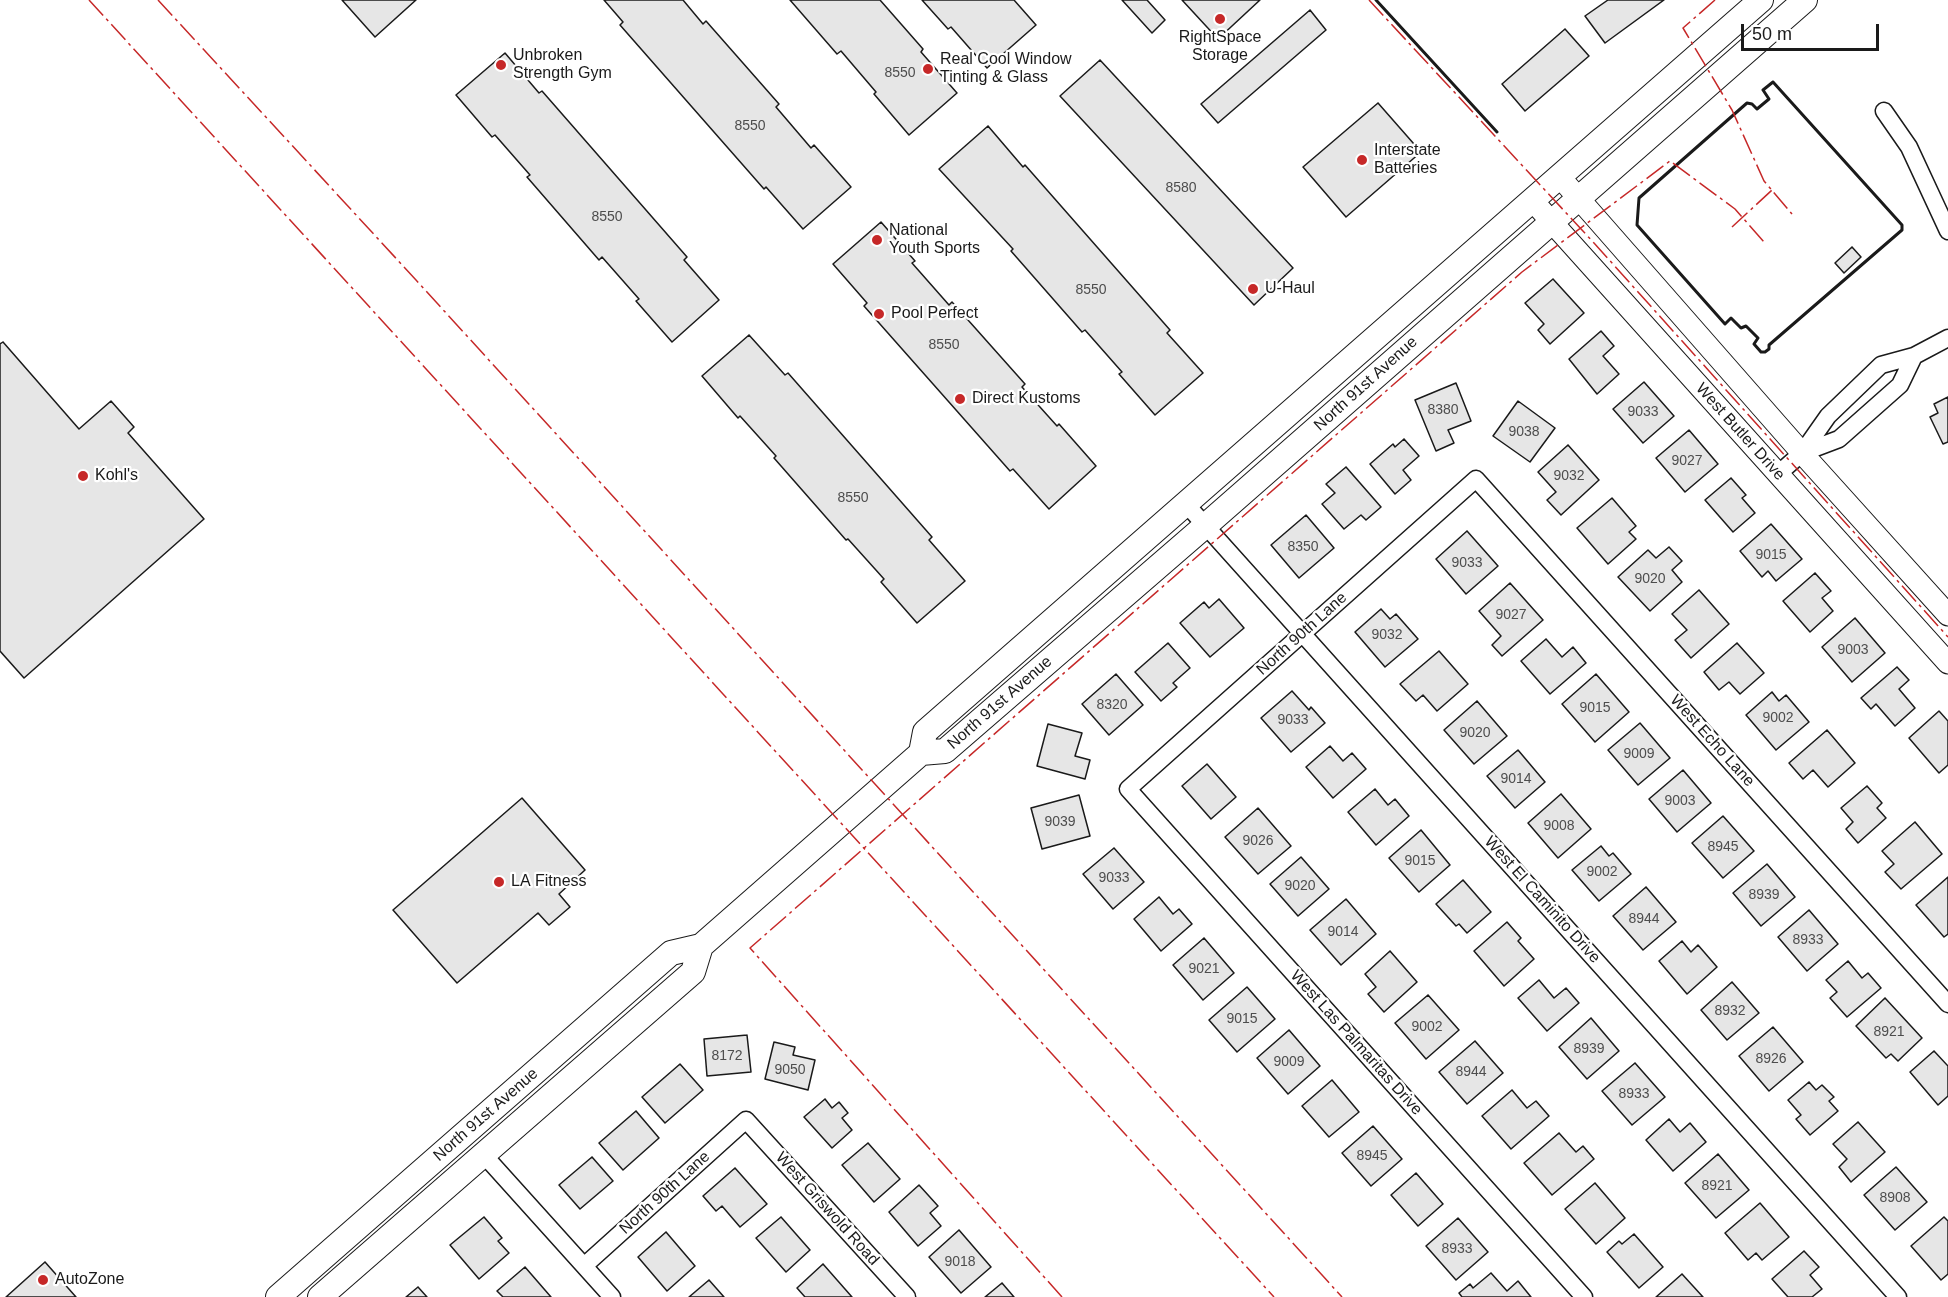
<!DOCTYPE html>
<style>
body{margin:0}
#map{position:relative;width:1948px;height:1297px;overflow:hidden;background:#fff;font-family:Helvetica,sans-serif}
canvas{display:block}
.scale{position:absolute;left:1741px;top:24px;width:138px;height:27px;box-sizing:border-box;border:3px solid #1a1a1a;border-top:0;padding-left:8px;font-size:18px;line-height:21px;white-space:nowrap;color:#1a1a1a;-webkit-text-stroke:4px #fff;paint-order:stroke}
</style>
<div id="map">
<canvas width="1948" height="1297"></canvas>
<div class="scale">50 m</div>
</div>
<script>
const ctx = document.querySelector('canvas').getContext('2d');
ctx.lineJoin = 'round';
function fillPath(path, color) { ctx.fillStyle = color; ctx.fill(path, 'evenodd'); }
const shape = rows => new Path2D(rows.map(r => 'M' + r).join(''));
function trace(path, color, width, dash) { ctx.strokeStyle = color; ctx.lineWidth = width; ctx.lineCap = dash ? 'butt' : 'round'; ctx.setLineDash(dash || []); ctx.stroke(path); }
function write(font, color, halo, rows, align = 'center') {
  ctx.font = font + ' Helvetica,sans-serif'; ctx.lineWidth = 4.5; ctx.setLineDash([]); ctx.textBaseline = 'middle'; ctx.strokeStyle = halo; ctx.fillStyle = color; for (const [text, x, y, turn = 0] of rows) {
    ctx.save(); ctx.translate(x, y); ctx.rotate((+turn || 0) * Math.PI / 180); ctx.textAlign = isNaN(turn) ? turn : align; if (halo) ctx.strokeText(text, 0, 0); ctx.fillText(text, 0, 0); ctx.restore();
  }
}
const building = shape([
 [342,0,416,0,375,37,342,0],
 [604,0,683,0,703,24,706,21,779,104,776,107,811,148,814,145,851,187,803,229,766,187,764,189,620,25,623,22,604,0],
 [790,0,880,0,923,49,921,52,957,93,909,135,874,94,876,92,841,51,837,54,790,0],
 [922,0,1014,0,1036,25,987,68,951,27,948,29,922,0],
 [1122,0,1147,0,1165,20,1152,33,1122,0],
 [1182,0,1260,0,1218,39,1182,0],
 [1608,0,1664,0,1605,43,1585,16,1608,0],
 [1310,10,1326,30,1218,123,1201,104,1310,10],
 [1565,29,1589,56,1525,111,1502,84,1565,29],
 [505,53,539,93,542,91,687,257,684,260,719,300,672,342,636,301,639,299,602,257,599,260,527,177,530,175,495,135,492,137,456,95,505,53],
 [1100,60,1293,268,1254,305,1060,96,1100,60],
 [1378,103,1421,152,1346,217,1303,167,1378,103],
 [988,126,1023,167,1025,165,1170,330,1167,333,1203,373,1155,415,1119,374,1122,372,1085,330,1082,332,1011,251,1013,249,939,169,988,126],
 [881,222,915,261,912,263,949,305,952,302,1025,384,1022,387,1057,426,1059,424,1096,466,1049,509,1013,469,1010,471,864,306,867,303,833,264,881,222],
 [1852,247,1861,257,1844,273,1835,263,1852,247],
 [1553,279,1584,313,1550,344,1538,330,1544,324,1525,303,1553,279],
 [1601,331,1614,346,1603,356,1619,374,1597,394,1569,359,1601,331],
 [749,335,785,375,788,373,932,537,929,540,965,581,917,623,881,582,884,579,848,539,846,540,774,458,776,456,740,416,738,418,702,376,749,335],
 [3,342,79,429,111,401,134,427,128,433,204,519,24,678,0,651,0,344,3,342],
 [1644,382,1674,416,1643,443,1613,409,1644,382],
 [1456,383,1471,421,1448,430,1454,443,1436,451,1415,400,1456,383],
 [1948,397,1948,442,1943,444,1930,417,1938,413,1934,404,1948,397],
 [1518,401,1555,428,1530,462,1493,436,1518,401],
 [1689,430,1718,464,1685,492,1656,458,1689,430],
 [1404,439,1419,456,1403,470,1411,480,1395,494,1370,464,1393,444,1395,447,1404,439],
 [1568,445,1599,480,1561,515,1547,500,1556,492,1538,472,1568,445],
 [1346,467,1381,507,1366,520,1361,515,1344,529,1322,504,1335,493,1326,484,1346,467],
 [1731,478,1746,495,1742,498,1755,513,1733,532,1705,500,1731,478],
 [1612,498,1636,526,1629,532,1636,539,1608,564,1577,528,1612,498],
 [1306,515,1334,548,1299,578,1271,545,1306,515],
 [1771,524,1802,559,1776,581,1768,571,1762,577,1740,551,1771,524],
 [1467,531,1498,566,1466,594,1436,559,1467,531],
 [1669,547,1682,561,1672,570,1682,582,1650,611,1618,577,1648,550,1656,558,1669,547],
 [1815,573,1831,591,1822,598,1833,611,1810,632,1783,601,1815,573],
 [1510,583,1543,620,1502,656,1492,645,1501,636,1479,611,1510,583],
 [1699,590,1729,624,1691,658,1675,640,1687,630,1672,614,1699,590],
 [1219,599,1244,628,1210,657,1180,623,1204,602,1209,608,1219,599],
 [1381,609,1390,619,1396,614,1418,639,1385,667,1355,632,1381,609],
 [1855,618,1885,653,1852,682,1822,647,1855,618],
 [1546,639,1562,657,1573,647,1586,663,1550,694,1521,661,1546,639],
 [1168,643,1190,668,1173,683,1177,687,1161,701,1135,672,1168,643],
 [1737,643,1764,673,1740,694,1729,682,1719,690,1704,672,1737,643],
 [1439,651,1468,684,1437,711,1423,695,1416,701,1400,684,1439,651],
 [1897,667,1909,680,1899,689,1915,708,1895,726,1876,704,1871,709,1861,698,1897,667],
 [1116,674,1143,705,1109,735,1082,704,1116,674],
 [1596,674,1629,712,1595,742,1562,704,1596,674],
 [1292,691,1309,710,1311,707,1325,723,1291,752,1261,718,1292,691],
 [1772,692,1779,701,1786,695,1809,722,1776,750,1746,715,1772,692],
 [1477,701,1507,736,1474,764,1444,730,1477,701],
 [1939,711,1948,721,1948,765,1939,773,1909,738,1939,711],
 [1640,723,1670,758,1638,785,1608,750,1640,723],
 [1048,724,1082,733,1075,756,1090,760,1085,779,1037,766,1048,724],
 [1827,730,1855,763,1828,787,1813,770,1803,779,1789,763,1827,730],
 [1330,746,1343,761,1352,753,1366,769,1333,798,1306,767,1330,746],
 [1518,750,1545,782,1515,808,1487,776,1518,750],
 [1207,764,1236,797,1211,819,1182,786,1207,764],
 [1683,770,1711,803,1677,832,1649,799,1683,770],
 [1867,786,1882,803,1877,808,1886,818,1858,843,1846,829,1853,822,1841,808,1867,786],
 [1375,789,1388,805,1395,799,1409,816,1376,845,1348,812,1375,789],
 [1561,794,1591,829,1558,858,1528,823,1561,794],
 [1079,795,1090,836,1042,849,1031,808,1079,795],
 [522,798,585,870,559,894,570,907,549,925,538,913,457,983,393,910,522,798],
 [1258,808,1291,846,1258,874,1225,837,1258,808],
 [1723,816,1754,851,1723,878,1692,843,1723,816],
 [1915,822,1942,854,1901,889,1885,872,1894,864,1882,851,1915,822],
 [1421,830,1450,865,1419,892,1389,858,1421,830],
 [1601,846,1609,856,1613,853,1631,874,1599,901,1572,870,1601,846],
 [1114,848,1144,882,1113,909,1083,874,1114,848],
 [1301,857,1329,889,1298,916,1270,884,1301,857],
 [1767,864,1795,897,1761,926,1733,893,1767,864],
 [1948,877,1948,934,1944,937,1916,905,1948,877],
 [1463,880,1491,912,1467,933,1459,924,1456,926,1436,904,1463,880],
 [1646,887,1676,922,1643,950,1613,916,1646,887],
 [1159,897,1173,914,1179,909,1192,924,1161,951,1134,919,1159,897],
 [1346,899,1376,934,1341,965,1310,930,1346,899],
 [1809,910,1838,944,1807,971,1778,937,1809,910],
 [1507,922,1521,938,1518,941,1534,959,1504,986,1474,951,1507,922],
 [1204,938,1234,973,1203,1000,1173,965,1204,938],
 [1682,941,1691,952,1698,945,1717,967,1687,994,1659,961,1682,941],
 [1390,951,1417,982,1384,1012,1368,994,1376,987,1365,974,1390,951],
 [1848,961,1862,978,1868,973,1881,988,1847,1017,1830,998,1837,992,1826,980,1848,961],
 [1539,980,1554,998,1566,988,1579,1003,1547,1031,1518,998,1539,980],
 [1732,982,1759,1013,1727,1040,1701,1010,1732,982],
 [1247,987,1275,1019,1237,1052,1209,1020,1247,987],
 [1428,995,1459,1030,1426,1059,1395,1023,1428,995],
 [1885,998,1922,1038,1898,1061,1891,1054,1886,1058,1856,1026,1885,998],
 [1591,1018,1619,1051,1587,1079,1559,1047,1591,1018],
 [1773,1027,1803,1062,1769,1091,1739,1056,1773,1027],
 [1289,1030,1320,1066,1288,1094,1257,1058,1289,1030],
 [747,1035,751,1072,707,1076,704,1039,747,1035],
 [1475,1041,1503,1073,1467,1104,1439,1072,1475,1041],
 [774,1042,795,1047,793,1055,815,1060,808,1090,765,1079,774,1042],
 [1934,1051,1948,1066,1948,1096,1938,1105,1910,1072,1934,1051],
 [1635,1063,1665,1097,1632,1125,1602,1091,1635,1063],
 [680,1064,703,1090,665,1123,642,1097,680,1064],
 [1332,1080,1359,1112,1329,1137,1302,1106,1332,1080],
 [1809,1082,1816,1090,1822,1085,1834,1097,1829,1101,1838,1111,1810,1135,1796,1119,1801,1115,1788,1100,1809,1082],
 [1512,1090,1527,1108,1536,1101,1549,1116,1511,1149,1482,1116,1512,1090],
 [825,1099,832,1108,839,1102,848,1113,842,1118,852,1130,832,1148,804,1117,825,1099],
 [636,1111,659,1138,623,1170,599,1143,636,1111],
 [1669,1119,1680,1132,1690,1123,1706,1142,1673,1171,1646,1140,1669,1119],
 [1858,1122,1885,1152,1851,1182,1839,1167,1847,1159,1833,1144,1858,1122],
 [1373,1126,1402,1159,1371,1186,1342,1153,1373,1126],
 [1559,1133,1576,1152,1583,1146,1594,1159,1552,1195,1524,1163,1559,1133],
 [868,1143,900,1179,874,1202,842,1165,868,1143],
 [1718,1154,1749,1190,1716,1218,1685,1183,1718,1154],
 [592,1157,613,1181,580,1209,559,1185,592,1157],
 [1896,1167,1927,1202,1895,1230,1864,1195,1896,1167],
 [735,1168,767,1204,740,1227,722,1206,716,1211,703,1196,735,1168],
 [1416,1173,1443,1204,1418,1226,1391,1195,1416,1173],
 [1595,1183,1625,1218,1596,1244,1565,1209,1595,1183],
 [919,1185,938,1206,930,1213,941,1226,918,1246,889,1212,919,1185],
 [1760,1203,1789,1237,1762,1260,1756,1253,1748,1260,1725,1233,1760,1203],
 [484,1217,502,1238,498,1241,509,1253,479,1279,450,1245,484,1217],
 [781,1217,810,1250,786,1272,756,1238,781,1217],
 [1944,1217,1948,1221,1948,1274,1941,1280,1911,1246,1944,1217],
 [1458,1218,1488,1252,1456,1280,1426,1246,1458,1218],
 [959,1230,991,1267,961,1293,929,1257,959,1230],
 [666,1232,695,1266,667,1291,638,1257,666,1232],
 [1634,1234,1663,1267,1639,1288,1607,1252,1619,1241,1622,1244,1634,1234],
 [1804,1251,1819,1267,1810,1275,1822,1289,1812,1297,1788,1297,1772,1279,1804,1251],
 [45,1262,76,1297,6,1297,45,1262],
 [823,1264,852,1297,805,1297,797,1288,823,1264],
 [525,1267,551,1297,503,1297,497,1291,525,1267],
 [1491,1273,1507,1291,1518,1281,1531,1297,1462,1297,1459,1293,1470,1284,1473,1288,1491,1273],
 [1682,1274,1703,1297,1656,1297,1682,1274],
 [709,1280,724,1297,689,1297,709,1280],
 [1002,1283,1014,1297,985,1297,1002,1283],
 [418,1287,427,1297,406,1297,418,1287]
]);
fillPath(building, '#e6e6e6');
trace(building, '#1a1a1a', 1.5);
const minor = shape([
 [1884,111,1909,147,1948,231],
 [1802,453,1839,439,1900,385,1914,356],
 [1778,474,1802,453,1828,416,1881,365,1914,356,1948,338],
 [1186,504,1898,1297],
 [484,1155,612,1297],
 [584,1266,746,1120,907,1297],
 [1584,1297,1128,789,1476,479,1948,1004]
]);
const tertiary = shape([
 [1559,176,1802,453,1948,615],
 [1532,200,1948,663]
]);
const secondary = shape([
 [921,753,925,732,1761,0],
 [278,1297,671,953,701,946,921,753,945,751,1205,526,1805,0],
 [320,1297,693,972,701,946]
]);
trace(minor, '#1a1a1a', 19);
trace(tertiary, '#1a1a1a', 23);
trace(secondary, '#1a1a1a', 26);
trace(minor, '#fff', 16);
trace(tertiary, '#fff', 21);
trace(secondary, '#fff', 24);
trace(shape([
 [1376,0,1497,132],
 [1773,82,1902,225,1902,230,1769,345,1769,349,1765,352,1761,352,1754,344,1758,338,1746,326,1741,328,1731,318,1725,324,1637,225,1639,198,1747,103,1752,104,1757,109,1769,99,1763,90,1773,82]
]), '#1a1a1a', 3);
trace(shape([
 [89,0,1274,1297],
 [158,0,416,280,1342,1297],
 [1369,0,1594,243,1948,637],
 [1715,0,1683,28,1732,110,1764,181,1792,214],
 [1732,227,1772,190],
 [1062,1297,750,948,1522,272,1670,161,1735,209,1764,242]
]), '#c62828', 1.5, [21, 4.5, 3, 4.5]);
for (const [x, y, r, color] of [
 [1220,19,6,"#c62828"],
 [501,65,6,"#c62828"],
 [928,69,6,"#c62828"],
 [1362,160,6,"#c62828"],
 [877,240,6,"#c62828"],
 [1253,289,6,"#c62828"],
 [879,314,6,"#c62828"],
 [960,399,6,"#c62828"],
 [83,476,6,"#c62828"],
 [499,882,6,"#c62828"],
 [43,1280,6,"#c62828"]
]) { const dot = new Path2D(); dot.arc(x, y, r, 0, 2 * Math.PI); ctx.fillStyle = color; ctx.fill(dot); trace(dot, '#fff', 2); }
write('14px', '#4d4d4d', null, [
 ["8550",900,73],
 ["8550",750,126],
 ["8580",1181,188],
 ["8550",607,217],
 ["8550",1091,290],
 ["8550",944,345],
 ["8380",1443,410],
 ["9033",1643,412],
 ["9038",1524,432],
 ["9027",1687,461],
 ["9032",1569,476],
 ["8550",853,498],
 ["8350",1303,547],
 ["9015",1771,555],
 ["9033",1467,563],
 ["9020",1650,579],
 ["9027",1511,615],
 ["9032",1387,635],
 ["9003",1853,650],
 ["8320",1112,705],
 ["9015",1595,708],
 ["9002",1778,718],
 ["9033",1293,720],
 ["9020",1475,733],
 ["9009",1639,754],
 ["9014",1516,779],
 ["9003",1680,801],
 ["9039",1060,822],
 ["9008",1559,826],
 ["9026",1258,841],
 ["8945",1723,847],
 ["9015",1420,861],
 ["9002",1602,872],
 ["9033",1114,878],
 ["9020",1300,886],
 ["8939",1764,895],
 ["8944",1644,919],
 ["9014",1343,932],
 ["8933",1808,940],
 ["9021",1204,969],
 ["8932",1730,1011],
 ["9015",1242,1019],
 ["9002",1427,1027],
 ["8921",1889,1032],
 ["8939",1589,1049],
 ["8172",727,1056],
 ["8926",1771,1059],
 ["9009",1289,1062],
 ["9050",790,1070],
 ["8944",1471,1072],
 ["8933",1634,1094],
 ["8945",1372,1156],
 ["8921",1717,1186],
 ["8908",1895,1198],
 ["8933",1457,1249],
 ["9018",960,1262]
]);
write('16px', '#1a1a1a', '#fff', [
 ["RightSpace",1220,38,"center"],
 ["Storage",1220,56,"center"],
 ["Unbroken",513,56],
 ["Strength Gym",513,74],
 ["Real Cool Window",940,60],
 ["Tinting & Glass",940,78],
 ["Interstate",1374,151],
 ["Batteries",1374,169],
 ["National",889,231],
 ["Youth Sports",889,249],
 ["U-Haul",1265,289],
 ["Pool Perfect",891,314],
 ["Direct Kustoms",972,399],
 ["Kohl's",95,476],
 ["LA Fitness",511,882],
 ["AutoZone",55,1280]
], 'left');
write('16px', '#1a1a1a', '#fff', [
 ["North 91st Avenue",1366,384,-42],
 ["West Butler Drive",1740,432,48],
 ["North 90th Lane",1302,634,-42],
 ["North 91st Avenue",1000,703,-41],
 ["West Echo Lane",1712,741,48],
 ["West El Caminito Drive",1542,900,48],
 ["West Las Palmaritas Drive",1356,1043,48],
 ["North 91st Avenue",486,1115,-41],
 ["North 90th Lane",665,1193,-42],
 ["West Griswold Road",827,1209,48]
]);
</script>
